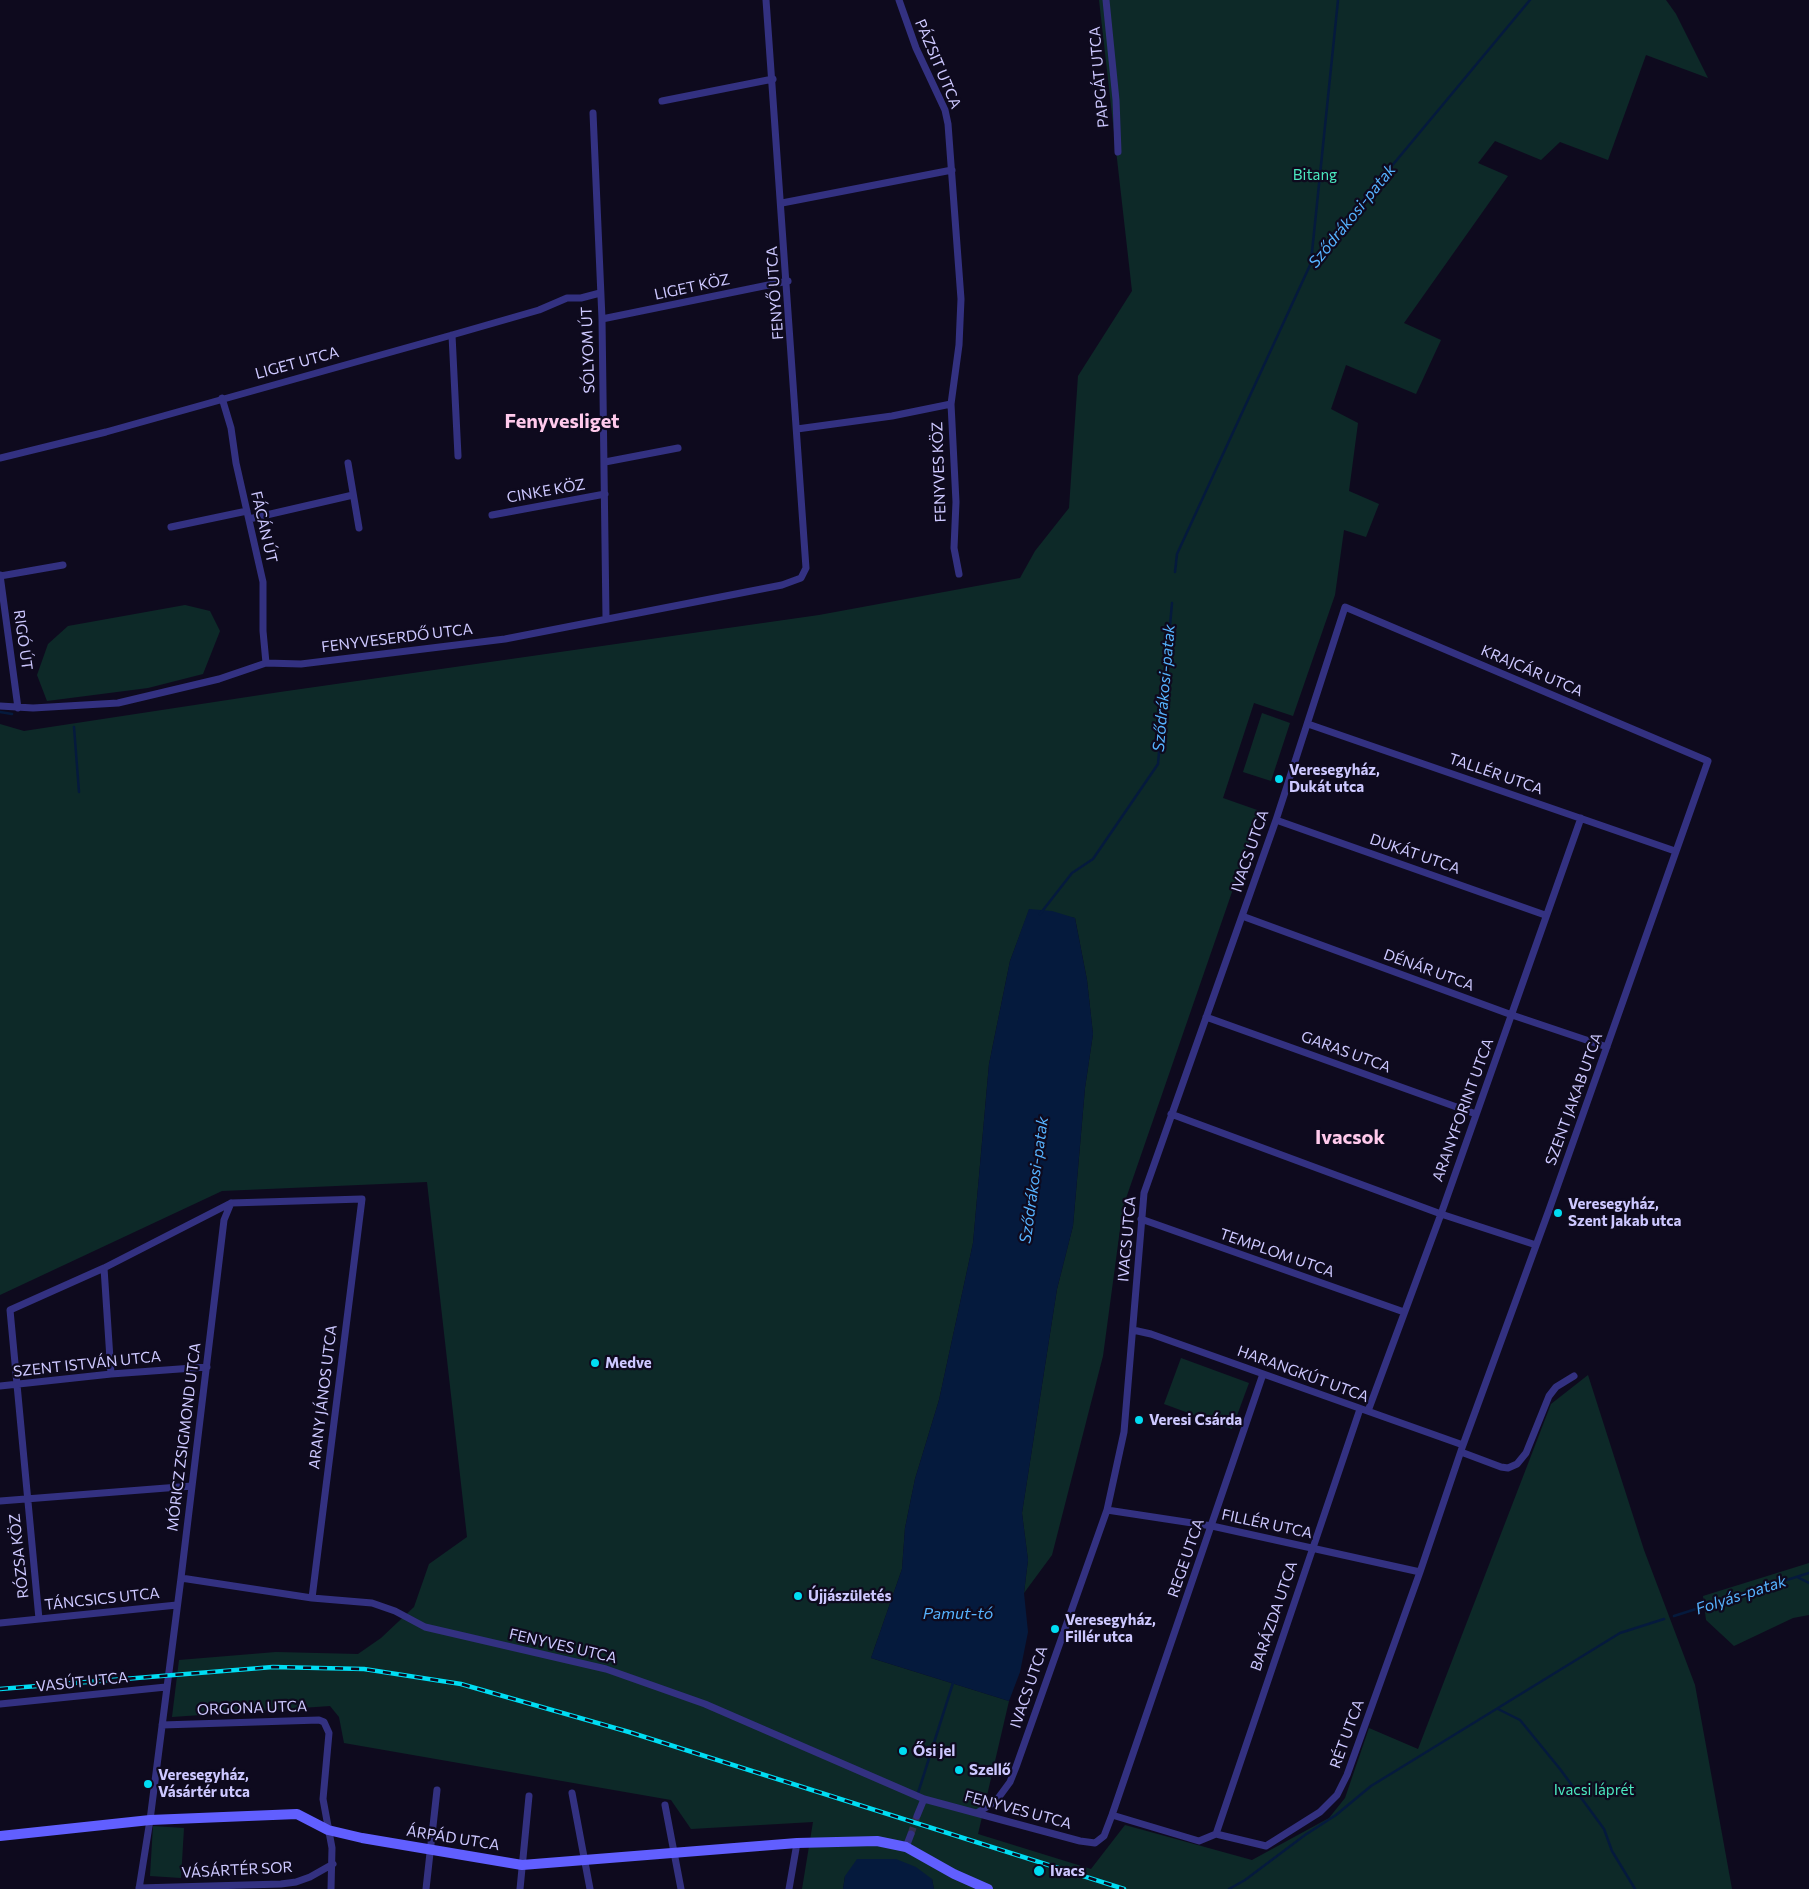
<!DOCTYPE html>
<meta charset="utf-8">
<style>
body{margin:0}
canvas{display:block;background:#0e0a1e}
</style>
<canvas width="1809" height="1889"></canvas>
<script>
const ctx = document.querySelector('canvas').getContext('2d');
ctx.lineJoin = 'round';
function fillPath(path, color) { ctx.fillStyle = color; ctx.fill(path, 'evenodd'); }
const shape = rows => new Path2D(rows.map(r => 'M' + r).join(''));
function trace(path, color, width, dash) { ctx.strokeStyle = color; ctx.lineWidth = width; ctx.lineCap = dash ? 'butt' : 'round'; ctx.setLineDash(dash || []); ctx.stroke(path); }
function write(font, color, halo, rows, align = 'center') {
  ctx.font = font + ' Commissioner,sans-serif'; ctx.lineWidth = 4.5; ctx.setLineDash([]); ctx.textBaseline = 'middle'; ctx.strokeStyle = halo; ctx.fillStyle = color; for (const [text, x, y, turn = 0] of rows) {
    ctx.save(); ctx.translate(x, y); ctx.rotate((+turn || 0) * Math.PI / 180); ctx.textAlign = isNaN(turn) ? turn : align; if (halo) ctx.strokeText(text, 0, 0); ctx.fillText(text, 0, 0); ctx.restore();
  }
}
fillPath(shape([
 [1099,0,1666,0,1676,14,1708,78,1646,55,1608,160,1560,142,1541,160,1495,141,1478,163,1508,176,1404,323,1441,340,1416,394,1346,365,1331,409,1358,423,1349,491,1379,504,1366,537,1344,530,1335,595,1293,716,1254,703,1223,798,1260,811,1123,1207,1103,1356,1052,1555,1024,1593,1028,1560,1022,1513,1057,1289,1073,1226,1085,1088,1093,1034,1087,980,1075,918,1029,910,1010,961,989,1064,973,1243,939,1400,915,1479,905,1528,902,1569,871,1658,1009,1701,978,1834,1091,1869,1125,1825,1252,1860,1329,1818,1345,1798,1369,1728,1418,1749,1551,1404,1588,1375,1644,1550,1695,1685,1732,1889,934,1889,932,1879,845,1876,843,1889,802,1889,813,1822,691,1829,671,1800,344,1743,339,1717,330,1706,172,1717,179,1660,276,1652,358,1654,381,1638,414,1607,429,1564,467,1537,427,1182,222,1191,0,1295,0,724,24,731,280,692,819,615,1020,578,1035,551,1069,508,1078,376,1132,291],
 [185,605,210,611,220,631,203,674,148,688,47,701,37,675,48,644,68,626],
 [1262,713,1290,723,1271,781,1243,772],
 [1181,1358,1249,1383,1232,1429,1164,1404],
 [1809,1563,1809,1615,1793,1618,1734,1646,1706,1620,1703,1596],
 [153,1826,184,1828,181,1878,150,1876]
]), '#0d2928');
fillPath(shape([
 [1029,909,1052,911,1075,918,1087,980,1093,1034,1085,1088,1073,1226,1057,1289,1022,1513,1028,1560,1024,1593,1028,1632,1020,1672,1009,1701,871,1658,902,1569,905,1528,915,1479,939,1400,973,1243,989,1064,1010,961],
 [857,1859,896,1859,916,1867,932,1879,934,1889,843,1889,845,1876]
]), '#051a3d');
trace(shape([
 [1311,262,1338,0],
 [1175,572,1177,554,1311,263,1530,0],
 [0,712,12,714],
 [74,727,79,792],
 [1040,914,1072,873,1093,859,1158,764,1172,603],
 [1797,1577,1809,1583],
 [1674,1616,1809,1573],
 [1498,1709,1520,1720,1560,1769,1604,1829,1612,1851,1635,1889],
 [918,1793,953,1683],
 [1229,1889,1245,1880,1305,1835,1336,1815,1371,1786,1620,1633,1664,1619]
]), '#051a3d', 2.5);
trace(shape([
 [911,1834,917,1816]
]), '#34304b', 7, [7, 3.5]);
trace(shape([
 [899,0,916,48,945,110,948,124,961,299,959,345,951,404],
 [1106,0,1116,100,1118,152],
 [662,101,773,79],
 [593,113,602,319,606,618],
 [782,203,952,170],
 [602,319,788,281],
 [452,335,458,456],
 [222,398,231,428,236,463,263,582,263,631,266,663],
 [797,429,892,416,951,404,956,502,954,548,959,574],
 [0,458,106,432,452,335,539,310,567,298,581,298,600,293],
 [605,462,678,448],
 [348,463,359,528],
 [492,515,605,494],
 [249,519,353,495],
 [171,527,247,511],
 [0,575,18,708],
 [0,576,63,565],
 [0,706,33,708,118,703,219,679,266,663,301,664,505,639,782,585,801,578,806,568,766,0],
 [1308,724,1675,851],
 [1276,820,1545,915],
 [1242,916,1512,1015,1607,1047],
 [1206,1017,1476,1114],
 [1171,1114,1441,1214,1536,1245],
 [1141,1219,1404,1312],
 [104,1268,111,1374],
 [1133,1330,1151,1334,1463,1445],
 [0,1386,111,1374,207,1367],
 [1368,1411,1441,1214,1581,818],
 [1461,1452,1501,1467,1508,1468,1517,1464,1526,1453,1549,1396,1556,1387,1574,1376],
 [0,1501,192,1486],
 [1107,1510,1212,1526,1420,1572],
 [181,1578,312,1598,372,1603,395,1611,425,1627,606,1669,705,1704,924,1799,1080,1841,1095,1843,1104,1836,1112,1815,1263,1374],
 [39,1619,10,1310,104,1268,231,1203,362,1199,312,1598],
 [0,1623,177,1605],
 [0,1704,166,1687],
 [162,1725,319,1720,324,1722,329,1733,323,1799,332,1848,331,1889],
 [572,1793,590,1889],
 [665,1805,681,1889],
 [977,1813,996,1801,1010,1782,1016,1767,1107,1510,1124,1432,1144,1193,1276,820,1345,607,1708,761,1549,1210,1463,1445,1420,1572,1347,1775,1337,1795,1320,1812,1266,1846,1216,1834,1199,1841,1112,1815],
 [917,1816,924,1799],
 [1216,1834,1360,1409],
 [906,1847,911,1834],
 [139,1888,281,1884,296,1882,310,1877,333,1864],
 [139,1889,150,1820,181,1578,224,1220,231,1203],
 [426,1889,437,1790],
 [520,1889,529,1796],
 [789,1889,797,1843]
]), '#333181', 7);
trace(shape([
 [0,1836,150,1820,297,1814,328,1830,362,1838,522,1865,797,1843,877,1841,906,1847,954,1874,988,1889]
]), '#615fff', 10);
const rail = shape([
 [0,1689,273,1667,364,1669,461,1684,629,1732,1124,1889]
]);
trace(rail, '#00ddf3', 4.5);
trace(rail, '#0e0a1e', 2.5, [8]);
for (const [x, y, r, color] of [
 [1279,779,5,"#00ddf3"],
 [1558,1213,5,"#00ddf3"],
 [595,1363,5,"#00ddf3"],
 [1139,1420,5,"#00ddf3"],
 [798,1596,5,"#00ddf3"],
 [1055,1629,5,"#00ddf3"],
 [903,1751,5,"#00ddf3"],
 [959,1770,5,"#00ddf3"],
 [148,1784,5,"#00ddf3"],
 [1039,1871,6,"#00ddf3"]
]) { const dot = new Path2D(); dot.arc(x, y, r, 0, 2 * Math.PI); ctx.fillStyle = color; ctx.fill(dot); trace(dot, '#0e0a1e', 2); }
write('15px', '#cdc8ff', '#0e0a1e', [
 ["PÁZSIT UTCA",938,64,67],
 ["PAPGÁT UTCA",1099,77,-95],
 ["LIGET KÖZ",692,287,-12],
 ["FENYŐ UTCA",775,293,-94],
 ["SÓLYOM ÚT",588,350,-92],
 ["LIGET UTCA",297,363,-15],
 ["FENYVES KÖZ",939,472,-92],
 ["CINKE KÖZ",546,491,-10],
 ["FÁCÁN ÚT",264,527,77],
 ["FENYVESERDŐ UTCA",397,638,-7],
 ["RIGÓ ÚT",23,640,82],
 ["KRAJCÁR UTCA",1532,671,23],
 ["TALLÉR UTCA",1496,774,19],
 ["IVACS UTCA",1250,851,-71],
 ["DUKÁT UTCA",1415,854,19],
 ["DÉNÁR UTCA",1429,970,20],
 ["GARAS UTCA",1346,1052,20],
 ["SZENT JAKAB UTCA",1574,1099,-70],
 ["ARANYFORINT UTCA",1463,1110,-70],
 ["IVACS UTCA",1127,1239,-85],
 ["TEMPLOM UTCA",1277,1253,19],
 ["SZENT ISTVÁN UTCA",87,1364,-6],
 ["HARANGKÚT UTCA",1303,1374,20],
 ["ARANY JÁNOS UTCA",323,1397,-83],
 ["MÓRICZ ZSIGMOND UTCA",184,1437,-83],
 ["FILLÉR UTCA",1267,1524,12],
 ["RÓZSA KÖZ",19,1556,-96],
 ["REGE UTCA",1186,1558,-71],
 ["TÁNCSICS UTCA",102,1599,-6],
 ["BARÁZDA UTCA",1274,1616,-71],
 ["FENYVES UTCA",563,1646,13],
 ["VASÚT UTCA",82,1682,-6],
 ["IVACS UTCA",1029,1687,-71],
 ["ORGONA UTCA",252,1708,-2],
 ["RÉT UTCA",1347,1734,-70],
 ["FENYVES UTCA",1018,1810,15],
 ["ÁRPÁD UTCA",453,1838,9],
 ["VÁSÁRTÉR SOR",237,1870,-3]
]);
write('15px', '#4be8bf', '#0e0a1e', [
 ["Bitang",1315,175],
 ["Ivacsi láprét",1594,1790]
]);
write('bold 15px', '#cdc8ff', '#0e0a1e', [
 ["Veresegyház,",1289,770],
 ["Dukát utca",1289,787],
 ["Veresegyház,",1568,1204],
 ["Szent Jakab utca",1568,1221],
 ["Medve",605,1363],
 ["Veresi Csárda",1149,1420],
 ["Újjászületés",808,1596],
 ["Veresegyház,",1065,1620],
 ["Fillér utca",1065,1637],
 ["Ősi jel",913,1751],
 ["Szellő",969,1770],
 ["Veresegyház,",158,1775],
 ["Vásártér utca",158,1792],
 ["Ivacs",1050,1871]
], 'left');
write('italic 16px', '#56b3ff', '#0e0a1e', [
 ["Sződrákosi-patak",1352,216,-51],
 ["Sződrákosi-patak",1164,688,-85],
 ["Sződrákosi-patak",1034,1180,-82],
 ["Folyás-patak",1741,1595,-18],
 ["Pamut-tó",958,1614]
]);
write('bold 20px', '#ffcaec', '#0e0a1e', [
 ["Fenyvesliget",562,421],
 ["Ivacsok",1350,1137]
]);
</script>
